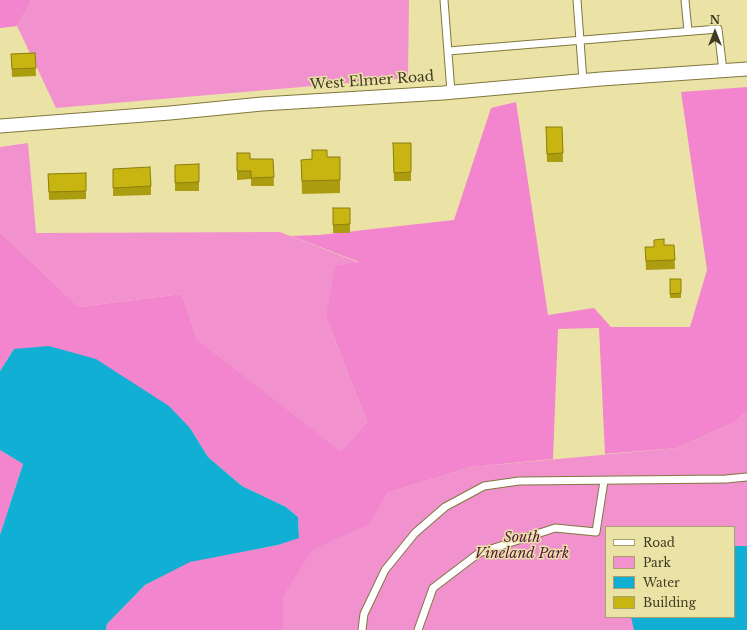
<!DOCTYPE html>
<style>
body{margin:0}
#map{position:relative;width:747px;height:630px;overflow:hidden;background:#ebe3a6;font-family:"Libre Baskerville",serif}
canvas{display:block}
.legend{position:absolute;left:605px;top:526px;width:130px;height:92px;box-sizing:border-box;background:#ebe3a6;border:1px solid #a6a071;margin:0;padding:5px 7px;list-style:none;font-size:12px;color:#3e3b22}
.legend li{display:flex;align-items:center;gap:8px;height:20px}
.legend b{width:20px;border:1px solid #a6a071}
.north{position:absolute;left:695px;top:12px;width:40px;height:40px;-webkit-text-stroke:3px #ebe3a6;paint-order:stroke;rotate:0deg;font-size:11px;font-weight:700;line-height:16px;text-align:center;color:#3e3b22}
.north::after{content:'';display:block;margin:auto;width:14px;height:18px;background:#3e3b22;clip-path:polygon(50% 0,100% 100%,50% 72%,0 100%)}
</style>
<div id="map">
<canvas width="747" height="630"></canvas>
<ul class="legend">
<li><b style="height:5px;background:#fff"></b>Road</li>
<li><b style="height:11px;background:#f192cf"></b>Park</li>
<li><b style="height:11px;background:#12afd5"></b>Water</li>
<li><b style="height:11px;background:#c8b511"></b>Building</li>
</ul>
<div class="north">N</div>
</div>
<script>
const ctx = document.querySelector('canvas').getContext('2d');
ctx.lineJoin = 'round';
function fillPath(path, color) { ctx.fillStyle = color; ctx.fill(path, 'evenodd'); }
const shape = rows => new Path2D(rows.map(r => 'M' + r).join(''));
function trace(path, color, width, dash) { ctx.strokeStyle = color; ctx.lineWidth = width; ctx.lineCap = dash ? 'butt' : 'round'; ctx.setLineDash(dash || []); ctx.stroke(path); }
function write(font, color, halo, rows, align = 'center') {
  ctx.font = font + ' "Libre Baskerville",serif'; ctx.lineWidth = 3; ctx.setLineDash([]); ctx.textBaseline = 'middle'; ctx.strokeStyle = halo; ctx.fillStyle = color; for (const [text, x, y, turn = 0] of rows) {
    ctx.save(); ctx.translate(x, y); ctx.rotate((+turn || 0) * Math.PI / 180); ctx.textAlign = isNaN(turn) ? turn : align; if (halo) ctx.strokeText(text, 0, 0); ctx.fillText(text, 0, 0); ctx.restore();
  }
}
fillPath(shape([
 [32,0,409,0,408,78,56,108,17,26],
 [28,143,36,233,280,232,360,263,326,317,367,422,341,453,197,339,182,294,79,307,0,232,0,147],
 [747,411,747,630,107,630,387,493,471,467,677,448,735,422],
 [606,527,734,527,734,617,606,617]
]), '#f192cf');
fillPath(shape([
 [0,0,32,0,17,26,0,28],
 [747,87,747,411,735,422,677,448,605,454,599,328,558,329,553,459,471,467,387,493,369,524,312,550,283,596,283,630,106,630,107,624,145,585,190,561,278,545,299,538,298,517,286,507,242,486,208,457,190,428,14,349,0,371,0,232,79,307,182,294,197,339,341,452,367,422,326,317,335,266,359,262,291,236,319,235,454,220,491,108,516,102,548,315,594,308,611,327,690,327,707,270,681,92],
 [0,450,23,464,0,535]
]), '#f285cd');
fillPath(shape([
 [49,346,96,359,169,406,190,428,208,457,242,486,286,507,298,517,299,538,278,545,190,562,145,585,107,624,106,630,0,630,0,535,23,464,0,450,0,371,14,349],
 [734,546,747,546,747,630,634,630,631,617,734,617]
]), '#12afd5');
const service = shape([
 [444,0,451,92],
 [577,0,583,81],
 [685,0,688,31],
 [448,51,718,29,723,71],
 [362,630,364,614,385,570,415,533,445,507,484,486,519,481,726,479,747,477],
 [418,630,433,588,479,553,555,528,596,532,604,481]
]);
const minor = shape([
 [0,126,170,113,262,104,443,93,601,79,747,69]
]);
trace(service, '#80773d', 9);
trace(minor, '#80773d', 15);
trace(service, '#fff', 7);
trace(minor, '#fff', 13);
fillPath(shape([
 [35,53,36,76,12,77,11,54],
 [546,127,562,127,563,162,547,162],
 [393,143,411,143,411,181,394,181],
 [237,153,250,159,273,159,274,186,251,186,251,179,237,180],
 [327,157,340,157,340,193,302,194,301,160,312,159],
 [199,164,199,191,175,191,175,165],
 [113,169,151,186,151,195,113,196],
 [86,173,86,199,49,200,48,174],
 [333,208,350,208,350,233,333,233],
 [664,245,674,245,675,269,646,270,645,247,654,247],
 [670,279,681,279,681,298,670,298]
]), '#ac9c0f');
const building = shape([
 [35,53,36,68,12,69,11,54,35,53],
 [546,127,562,127,563,153,547,154,546,127],
 [393,143,411,143,411,172,394,173,393,143],
 [312,150,327,150,327,157,340,157,340,180,302,181,301,160,312,159,312,150],
 [237,153,250,153,250,159,273,159,274,177,251,178,251,171,237,171,237,153],
 [199,164,199,182,175,183,175,165,199,164],
 [150,167,151,186,113,188,113,169,150,167],
 [86,173,86,191,49,192,48,174,86,173],
 [333,208,350,208,350,224,333,225,333,208],
 [664,239,664,245,674,245,675,260,646,261,645,247,654,247,654,240,664,239],
 [670,279,681,279,681,293,670,294,670,279]
]);
fillPath(building, '#c8b511');
trace(building, '#8c7f0c', 1);
write('14px', '#3e3b22', '#ebe3a6', [
 ["West Elmer Road",372,81,-4]
]);
write('italic 14px', '#5a1746', '#ebe3a6', [
 ["South",522,538],
 ["Vineland Park",522,554]
]);
</script>
